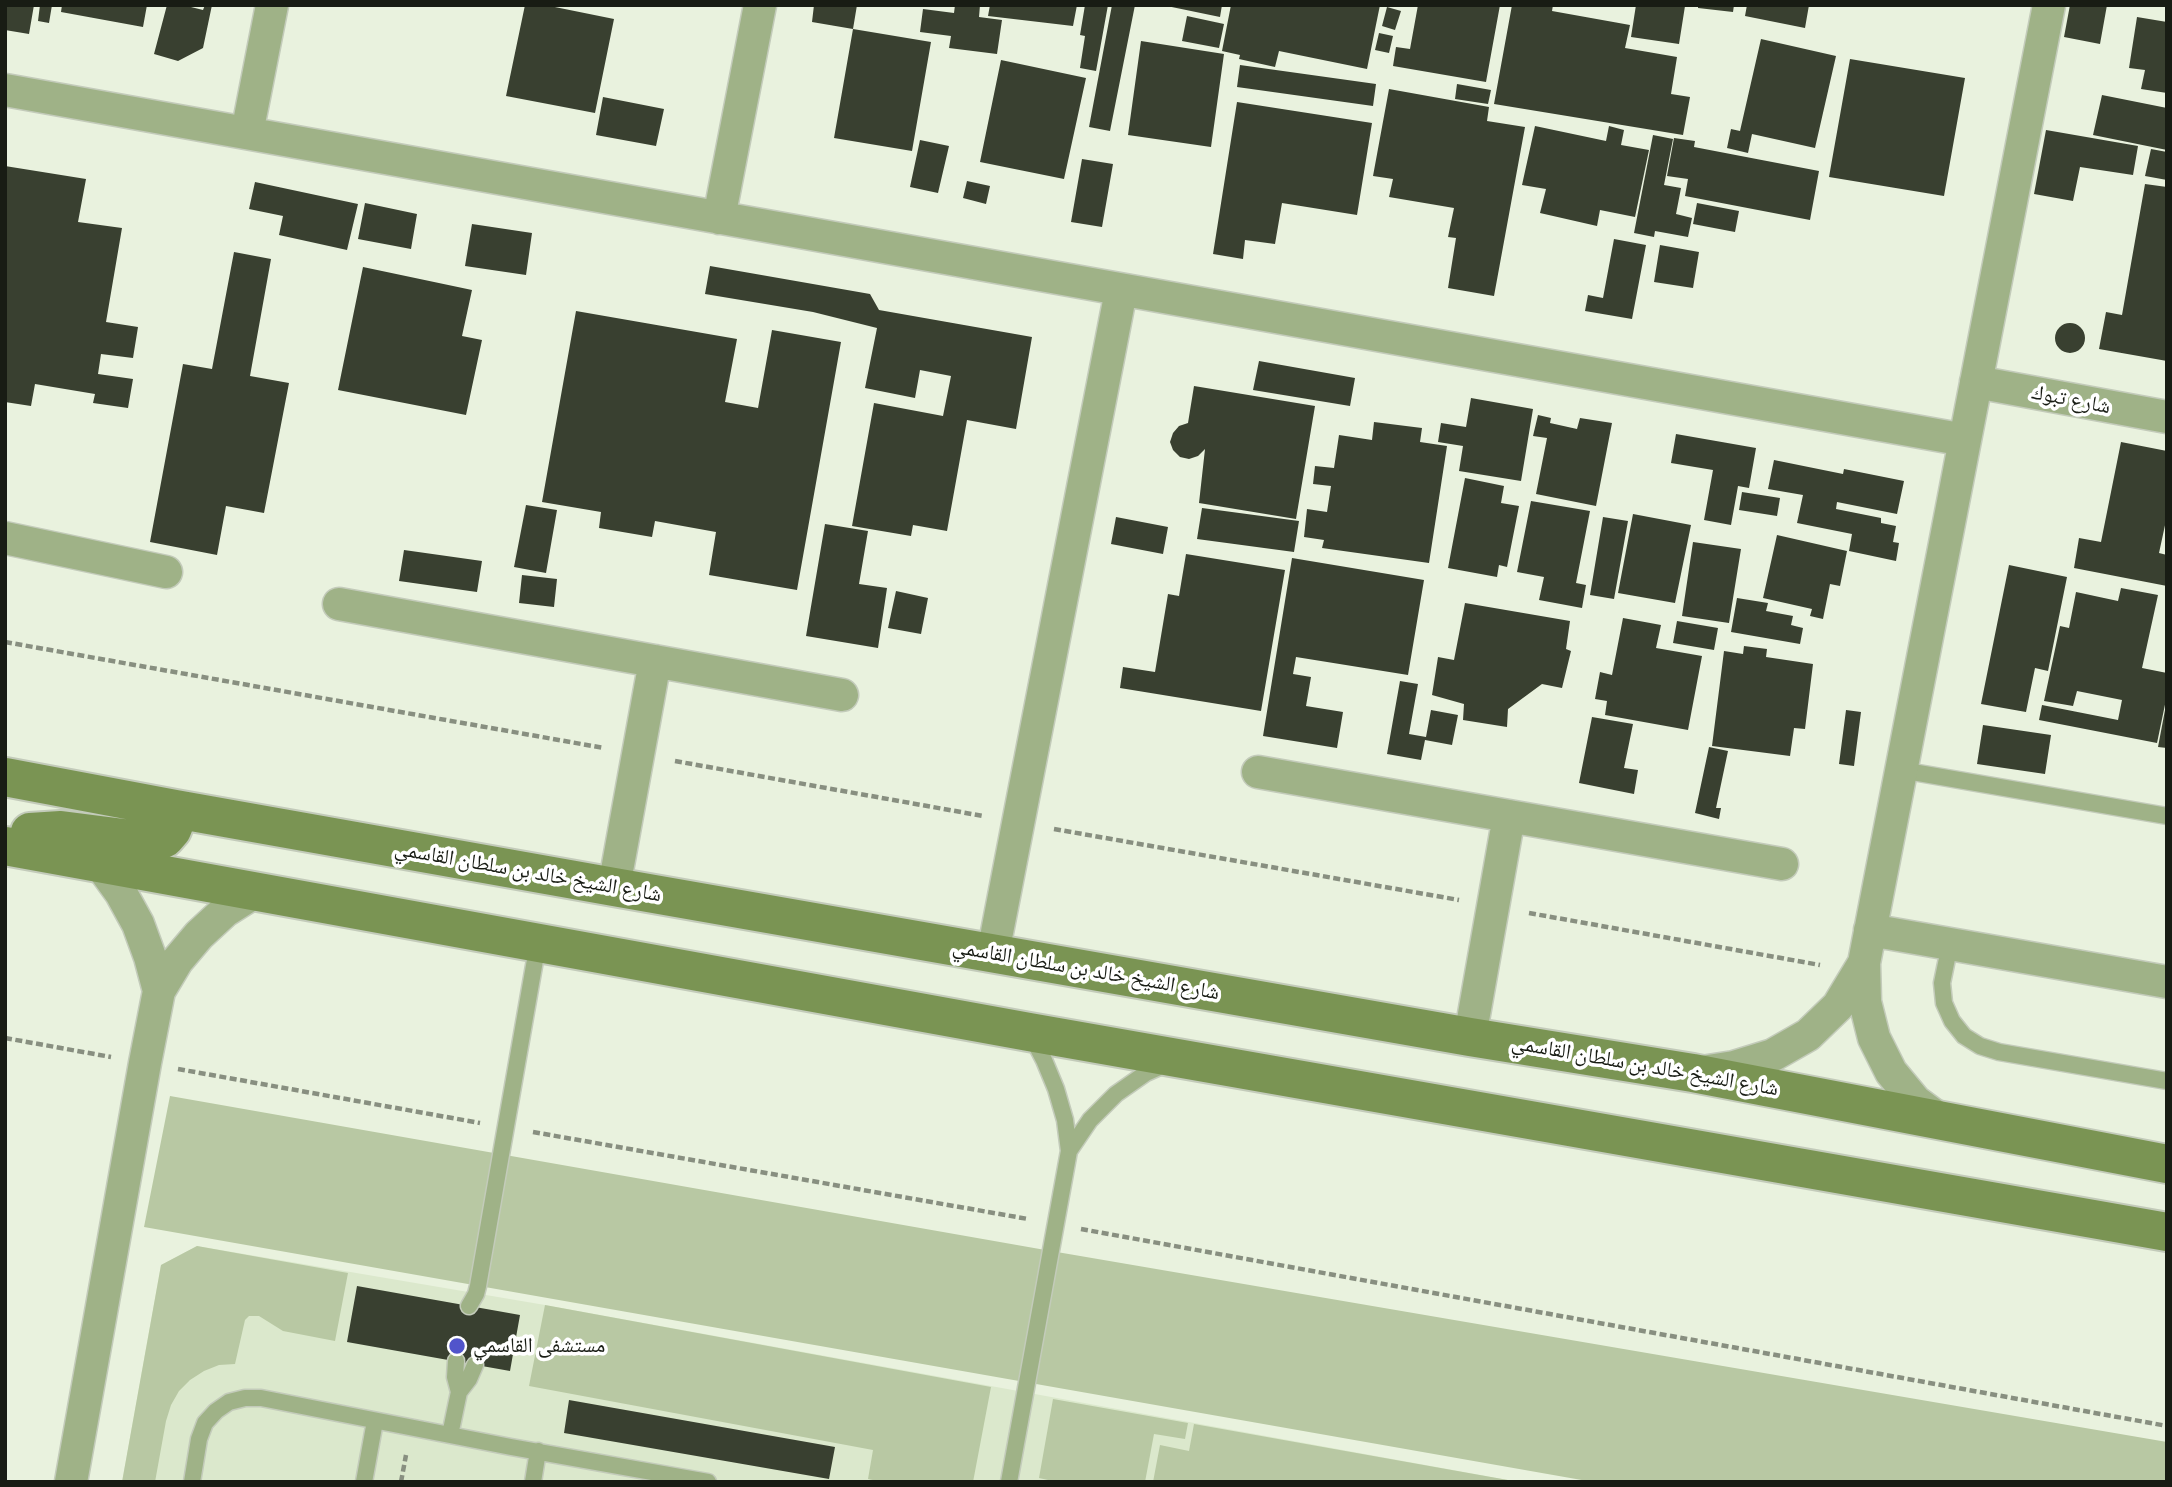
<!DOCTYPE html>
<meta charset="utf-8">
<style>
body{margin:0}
#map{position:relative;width:2172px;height:1487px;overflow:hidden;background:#e9f2de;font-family:Karla,sans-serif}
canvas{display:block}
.frame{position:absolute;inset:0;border:7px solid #181c14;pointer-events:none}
</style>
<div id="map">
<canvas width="2172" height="1487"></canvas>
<div class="frame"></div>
</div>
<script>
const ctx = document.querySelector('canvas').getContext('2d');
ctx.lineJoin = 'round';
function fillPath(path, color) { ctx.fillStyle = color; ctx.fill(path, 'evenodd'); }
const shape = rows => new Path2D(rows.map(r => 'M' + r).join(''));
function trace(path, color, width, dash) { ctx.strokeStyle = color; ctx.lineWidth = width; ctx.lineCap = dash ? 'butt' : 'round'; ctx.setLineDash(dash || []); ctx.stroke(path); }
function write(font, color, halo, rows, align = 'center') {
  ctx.font = font + ' Karla,"Noto Naskh Arabic",sans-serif'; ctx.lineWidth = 7; ctx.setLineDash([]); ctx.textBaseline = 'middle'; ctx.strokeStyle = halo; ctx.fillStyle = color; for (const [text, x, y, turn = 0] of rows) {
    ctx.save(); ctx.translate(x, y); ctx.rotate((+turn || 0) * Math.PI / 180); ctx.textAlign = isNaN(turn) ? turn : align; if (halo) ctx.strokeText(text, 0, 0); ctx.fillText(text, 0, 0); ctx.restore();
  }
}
fillPath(shape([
 [197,1246,545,1305,1519,1482,122,1482,161,1265]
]), '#dbe8cc');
fillPath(shape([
 [170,1096,1051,1251,2167,1442,2167,1482,1593,1482,144,1227],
 [197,1246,348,1273,335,1341,283,1331,259,1316,249,1316,245,1320,235,1364,219,1365,204,1371,190,1380,179,1391,171,1405,166,1421,155,1482,122,1482,161,1265],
 [545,1305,991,1387,973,1482,882,1482,868,1479,873,1450,529,1386],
 [1053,1399,1188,1423,1185,1439,1154,1434,1145,1482,1057,1482,1039,1478],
 [1194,1424,1519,1482,1153,1482,1160,1445,1189,1451]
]), '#b8c8a3');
fillPath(shape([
 [5,5,34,5,29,34,5,30],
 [40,5,52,5,49,23,38,21],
 [62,5,147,5,143,27,61,12],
 [167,5,183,5,203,10,205,5,212,5,203,48,178,61,154,54],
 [525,5,545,5,614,19,595,113,506,96],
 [814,5,857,5,853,29,812,22],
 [955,5,980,5,979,17,1002,20,997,54,949,48,951,36,920,32,923,9,954,13],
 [990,5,1077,5,1073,26,988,16],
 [1085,5,1108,5,1096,71,1080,68,1085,36,1080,35],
 [1112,5,1135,5,1110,131,1089,127],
 [1162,5,1222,5,1220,17],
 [1231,5,1380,5,1367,69,1279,51,1275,67,1239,59,1240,55,1222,51],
 [1418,5,1500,5,1486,82,1393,66,1396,47,1410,49],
 [1512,5,1553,5,1552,11,1630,25,1625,48,1677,57,1671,94,1690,97,1683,135,1494,104],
 [1636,5,1685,6,1679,44,1631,37],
 [1698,5,1734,5,1733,12,1698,8],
 [1747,5,1809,5,1805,28,1745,16],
 [2070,5,2107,5,2100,44,2064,37],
 [1387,7,1401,11,1395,30,1382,26],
 [1187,16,1224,24,1219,48,1182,41],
 [2137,17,2167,22,2167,93,2141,89,2145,70,2129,68],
 [853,29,931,42,912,151,834,138],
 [1379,33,1393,36,1389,53,1375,50],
 [1761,39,1836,56,1815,148,1752,134,1748,153,1727,148,1731,129,1740,131],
 [1141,41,1224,54,1211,147,1128,135],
 [1850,59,1965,78,1944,196,1829,177],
 [1001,60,1086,78,1064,179,980,162],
 [1240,65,1376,84,1373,106,1237,87],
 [1457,84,1491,90,1488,104,1455,99],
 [1389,89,1489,107,1487,121,1525,127,1494,296,1448,288,1456,238,1448,237,1454,208,1389,197,1393,179,1373,176],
 [2102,95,2167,108,2167,150,2093,135],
 [603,97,664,109,656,146,596,135],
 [1237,102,1372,123,1357,215,1282,203,1275,244,1245,240,1243,259,1213,254],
 [1535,126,1606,141,1609,126,1624,130,1621,145,1649,150,1635,217,1600,210,1597,226,1540,213,1546,189,1522,185],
 [2046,130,2138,146,2133,175,2080,167,2073,201,2034,194],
 [1653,135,1673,139,1664,185,1681,188,1676,214,1692,218,1688,237,1655,231,1654,237,1634,233],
 [1674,138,1695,141,1694,147,1819,171,1810,220,1685,196,1688,179,1667,176],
 [920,140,949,146,938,193,910,187],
 [2151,149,2167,152,2167,180,2145,176],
 [1082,159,1113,164,1102,227,1071,222],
 [5,166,86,179,78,222,122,228,106,322,138,327,133,358,101,354,98,374,133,379,128,408,93,403,95,394,35,384,31,406,5,402],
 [967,181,990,186,986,204,963,198],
 [255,182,358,204,347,250,279,235,283,216,249,209],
 [2145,184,2167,187,2167,361,2099,349,2106,312,2122,315],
 [365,203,417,214,411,249,358,239],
 [1697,203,1739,211,1735,232,1693,224],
 [472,224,532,233,526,275,465,266],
 [1614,239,1646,245,1632,319,1585,311,1588,295,1603,298],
 [1660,245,1699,252,1693,288,1654,282],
 [234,252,271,259,250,376,289,383,264,513,226,506,217,555,150,542,183,364,212,369],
 [710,266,870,294,879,310,1032,337,1016,429,967,420,947,531,913,525,911,536,852,526,874,403,943,416,951,376,920,370,915,398,865,388,877,328,813,312,705,294],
 [363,267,472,290,462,336,482,340,466,415,338,390],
 [576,311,737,339,725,402,758,408,772,330,841,342,797,590,709,575,716,532,655,521,652,537,599,528,601,512,542,502],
 '2055 338a15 15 0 1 1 30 0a15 15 0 1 1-30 0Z',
 [1259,361,1355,378,1350,406,1253,390],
 [1194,386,1315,406,1296,519,1199,503,1205,449,1198,456,1189,459,1180,457,1173,450,1170,442,1173,433,1179,426,1188,423],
 [1471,398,1533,409,1521,481,1459,471,1463,446,1438,442,1441,423,1466,427],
 [1538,415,1551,418,1550,423,1577,429,1580,418,1612,423,1596,506,1536,494,1547,438,1533,436],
 [1374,422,1422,428,1420,442,1447,446,1429,563,1322,548,1324,540,1304,537,1307,509,1327,512,1331,486,1313,484,1315,466,1334,468,1339,435,1372,440],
 [1676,434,1756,448,1749,488,1738,486,1731,525,1704,520,1713,470,1671,463],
 [2121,442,2167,451,2167,516,2159,553,2167,555,2167,586,2074,568,2079,538,2101,542],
 [1774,460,1843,474,1844,469,1904,481,1897,514,1837,502,1836,509,1881,518,1881,523,1896,526,1893,542,1899,543,1896,561,1849,551,1852,534,1797,523,1803,495,1768,489],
 [1465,478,1504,486,1501,503,1519,506,1507,567,1499,565,1497,577,1448,568],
 [1742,492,1780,498,1777,516,1739,510],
 [1531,501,1590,511,1576,583,1586,585,1582,608,1539,600,1544,577,1517,572],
 [526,505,557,510,546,573,514,567],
 [1202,508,1299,521,1294,552,1197,539],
 [1633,514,1691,525,1675,603,1618,593],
 [1116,517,1168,527,1163,554,1111,544],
 [1603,517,1628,521,1614,599,1590,595],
 [825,524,868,531,859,584,887,588,878,648,806,636],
 [1777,535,1847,551,1840,586,1830,584,1823,619,1810,616,1812,609,1763,598],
 [1693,542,1741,549,1729,623,1682,616],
 [404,550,482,561,477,592,399,581],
 [1186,554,1285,570,1261,711,1120,688,1123,667,1155,672,1168,594,1179,596],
 [1292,558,1424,580,1408,675,1296,657,1293,674,1311,677,1306,706,1343,712,1337,748,1263,736],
 [2009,565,2067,577,2048,671,2035,668,2026,712,1981,704],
 [522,575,557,579,554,607,519,603],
 [2121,588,2158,595,2142,668,2167,673,2167,695,2157,743,2039,720,2042,705,2118,720,2122,700,2077,691,2073,706,2044,701,2060,626,2069,628,2076,592,2118,601],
 [896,591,928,598,921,634,888,628],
 [1737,598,1768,603,1766,611,1793,616,1791,625,1803,628,1800,644,1731,632],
 [1465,603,1570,621,1566,649,1571,651,1562,688,1542,684,1508,709,1507,727,1463,720,1464,704,1432,695,1438,657,1454,660],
 [1623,618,1661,625,1656,648,1702,656,1688,730,1605,715,1607,701,1595,699,1600,672,1612,675],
 [1677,621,1718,628,1714,650,1673,643],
 [1744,646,1767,649,1766,657,1813,664,1805,729,1794,728,1790,756,1712,746,1724,651,1743,654],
 [1400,681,1418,684,1409,734,1426,737,1431,710,1458,715,1452,745,1425,740,1421,760,1387,754],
 [1846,710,1861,712,1854,766,1839,764],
 [2165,710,2167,710,2167,748,2158,747],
 [1592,717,1633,724,1624,768,1638,770,1634,794,1579,783],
 [1983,725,2051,735,2045,774,1977,764],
 [1709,747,1728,751,1716,808,1721,808,1719,819,1695,813],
 [357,1286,520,1315,510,1371,347,1342],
 [569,1400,835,1447,829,1479,564,1433]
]), '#394030');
const lane = shape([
 [1901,770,2167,816],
 [1950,944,1942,983,1944,1003,1952,1021,1964,1036,1980,1046,1999,1052,2167,1081],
 [1069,1151,1090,1120,1116,1094,1146,1073,1164,1065],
 [469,1306,476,1294,478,1286,538,943],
 [456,1361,455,1377,459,1392],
 [450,1435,459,1392,469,1379,475,1365],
 [192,1482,199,1439,205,1423,216,1411,229,1402,245,1398,261,1398,511,1447,708,1482],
 [364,1482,375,1421],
 [533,1482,538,1451],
 [1009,1482,1069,1151,1065,1120,1056,1089,1044,1060,1031,1035]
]);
const street = shape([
 [5,90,1965,440],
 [247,133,272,5],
 [719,218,760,5],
 [1976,382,2167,417],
 [5,538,166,572],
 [339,604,842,695],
 [1258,772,1782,864],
 [100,864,121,893,138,924,150,957,159,991],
 [614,887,655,661],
 [1870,930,2167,982],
 [993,953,1121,291],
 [1470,1037,1509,816],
 [1702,1072,1734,1067,1773,1055,1808,1035,1838,1006,1864,963],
 [1942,1121,1915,1101,1891,1072,1874,1038,1865,1002,1864,963,2049,5],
 [71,1482,145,1063,159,991,177,961,199,935,225,911,255,892]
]);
const secondary = shape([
 [5,777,175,809,614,887,1470,1037,1693,1073,2167,1164],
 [30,832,61,830,155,842,165,838,172,830,176,820,175,809],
 [5,846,1029,1032,2167,1232]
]);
trace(lane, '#c3cbba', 19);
trace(street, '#c3cbba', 35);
trace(secondary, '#c3cbba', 42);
trace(shape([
 [5,642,604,748],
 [675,761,983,816],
 [1054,829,1459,900],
 [1529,913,1820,965],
 [5,1038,111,1057],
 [178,1069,480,1123],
 [533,1132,1028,1219],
 [1081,1229,2167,1426],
 [401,1482,406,1455]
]), '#888f80', 4.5, [7, 3.5]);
trace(lane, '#9fb287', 16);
trace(street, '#9fb287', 32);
trace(secondary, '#7a9453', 38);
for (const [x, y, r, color] of [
 [457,1346,9,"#5154cb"]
]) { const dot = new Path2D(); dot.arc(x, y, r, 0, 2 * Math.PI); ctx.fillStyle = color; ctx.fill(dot); trace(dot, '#fff', 2.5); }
write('21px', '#181c14', '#fff', [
 ["شارع تبوك",2071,400,11],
 ["شارع الشيخ خالد بن سلطان القاسمي",528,872,10],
 ["شارع الشيخ خالد بن سلطان القاسمي",1086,970,10],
 ["شارع الشيخ خالد بن سلطان القاسمي",1645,1066,10]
]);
write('21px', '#181c14', '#fff', [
 ["مستشفى القاسمي",473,1346]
], 'left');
</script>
